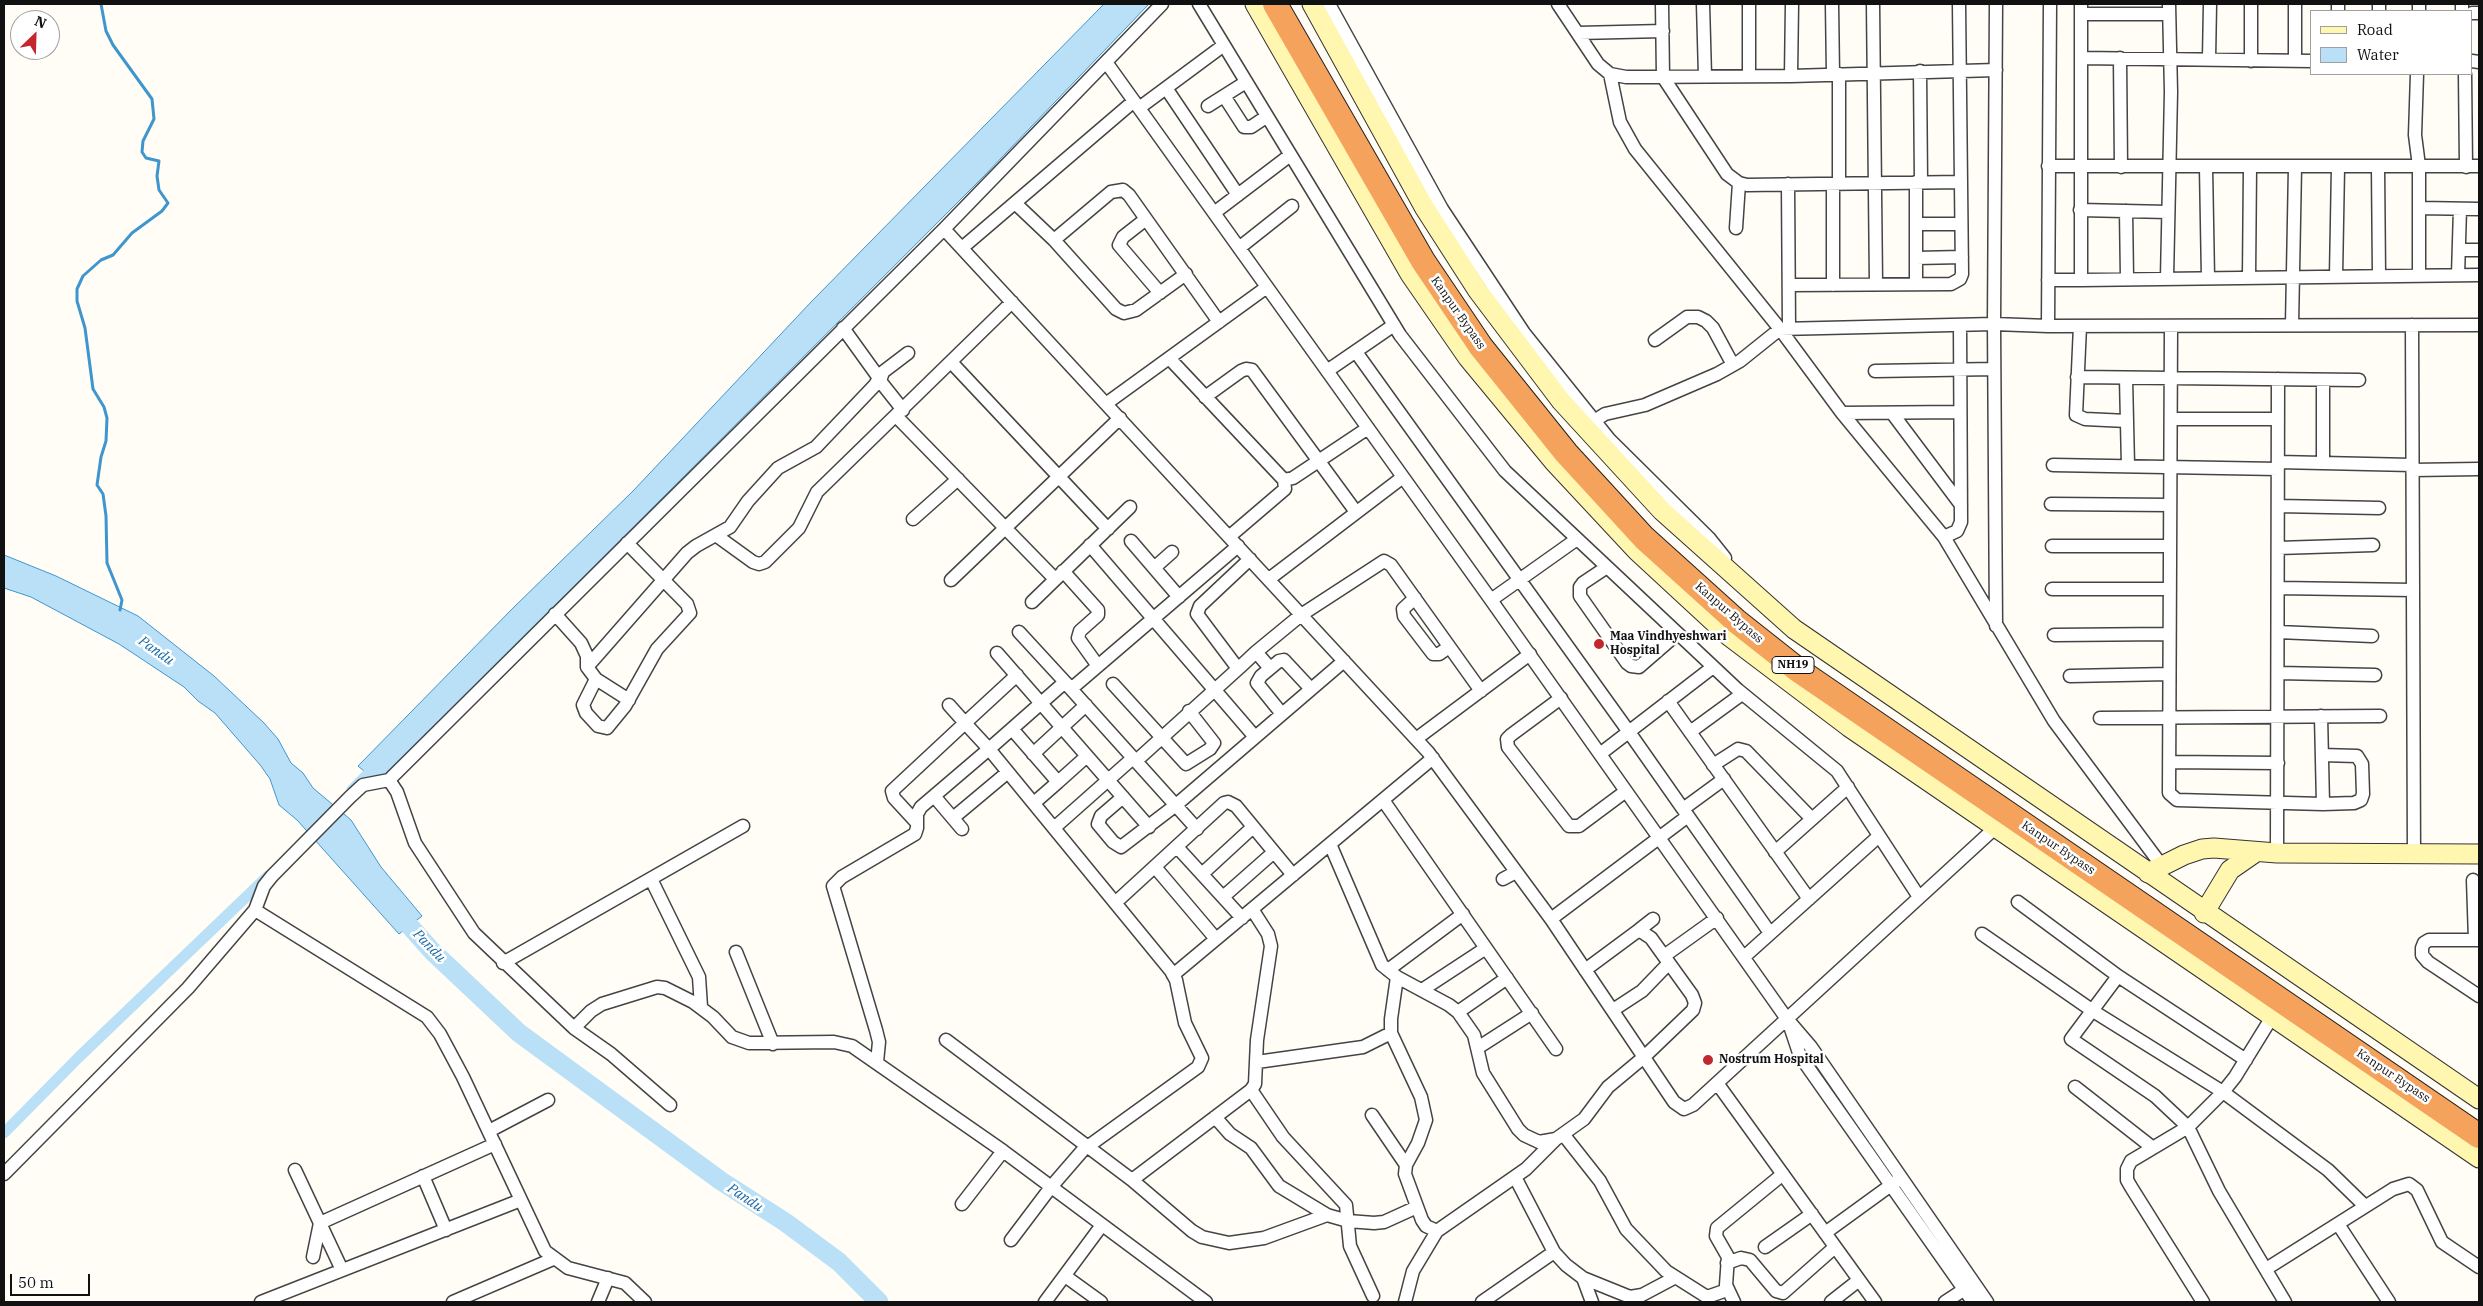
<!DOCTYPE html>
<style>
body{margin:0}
#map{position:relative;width:2483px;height:1306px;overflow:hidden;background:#fffdf5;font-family:"IBM Plex Serif",serif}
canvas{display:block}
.frame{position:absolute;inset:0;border:5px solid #111;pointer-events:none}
.legend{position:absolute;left:2310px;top:10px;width:162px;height:65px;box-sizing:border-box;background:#fff;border:1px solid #a0a0a0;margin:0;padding:6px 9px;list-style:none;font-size:15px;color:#111}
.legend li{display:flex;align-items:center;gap:10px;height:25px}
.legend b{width:25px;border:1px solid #a0a0a0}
.north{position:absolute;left:10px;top:10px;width:50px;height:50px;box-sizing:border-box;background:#fff;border:1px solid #a0a0a0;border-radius:50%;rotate:24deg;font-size:14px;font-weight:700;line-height:20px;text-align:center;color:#111}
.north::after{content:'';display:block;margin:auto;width:18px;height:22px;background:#c4262e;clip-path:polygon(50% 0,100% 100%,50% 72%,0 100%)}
.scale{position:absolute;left:10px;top:1274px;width:80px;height:22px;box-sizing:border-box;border:2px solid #111;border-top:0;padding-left:6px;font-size:15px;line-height:18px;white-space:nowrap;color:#111;-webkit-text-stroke:4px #fff;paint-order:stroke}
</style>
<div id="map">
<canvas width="2483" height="1306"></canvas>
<div class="frame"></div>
<ul class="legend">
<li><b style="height:6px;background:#fff6b0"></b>Road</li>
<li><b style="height:14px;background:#b9e0f7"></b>Water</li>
</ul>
<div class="north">N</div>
<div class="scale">50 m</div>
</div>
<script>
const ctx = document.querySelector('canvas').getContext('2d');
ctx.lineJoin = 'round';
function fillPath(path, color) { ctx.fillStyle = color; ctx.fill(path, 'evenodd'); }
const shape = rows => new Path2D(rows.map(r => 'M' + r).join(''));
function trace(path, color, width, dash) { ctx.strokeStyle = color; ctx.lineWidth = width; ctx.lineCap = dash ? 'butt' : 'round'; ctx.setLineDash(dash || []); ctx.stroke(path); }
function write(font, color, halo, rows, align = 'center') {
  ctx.font = font + ' "IBM Plex Serif",serif'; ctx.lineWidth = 5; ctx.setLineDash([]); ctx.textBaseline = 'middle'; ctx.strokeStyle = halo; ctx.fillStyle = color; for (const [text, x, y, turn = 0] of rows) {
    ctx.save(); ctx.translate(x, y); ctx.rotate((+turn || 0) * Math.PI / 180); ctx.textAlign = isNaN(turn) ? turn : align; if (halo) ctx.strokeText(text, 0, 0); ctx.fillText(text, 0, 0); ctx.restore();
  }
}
const water = shape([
 [1104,4,1149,4,982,178,378,783,358,766,513,608,633,491,812,301,1104,4],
 [4,555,56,576,138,616,214,676,264,723,278,739,291,763,303,773,313,788,351,820,381,867,422,916,399,934,297,820,279,805,270,779,261,766,215,713,198,701,184,687,119,644,31,597,4,588,4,555]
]);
fillPath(water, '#b9e0f7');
trace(water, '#3f96cf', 1);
trace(shape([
 [101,4,106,31,113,45,152,99,154,119,143,141,142,152,146,158,159,161,157,176,159,190,168,203,162,211,132,233,113,255,101,260,83,276,77,289,77,301,85,328,93,389,104,407,107,418,106,441,101,457,97,485,103,494,106,516,107,563,122,600,120,610]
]), '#3f96cf', 3);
trace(shape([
 [352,790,378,764],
 [4,1133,79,1057,268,876]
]), '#b9e0f7', 11);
trace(shape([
 [392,906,432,951,519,1033,721,1181,785,1222,839,1262,879,1302]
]), '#b9e0f7', 19);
const street = shape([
 [1199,4,1400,335,1505,471,1738,690,1837,771,1919,897],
 [1329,4,1442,209,1524,333,1609,439,1709,538,1725,558],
 [1558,4,1598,64,1610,74,1626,77,1791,76,1996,70],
 [1662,4,1663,77,1727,174,1739,183,1747,185,1961,182],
 [1703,4,1705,76],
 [1749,4,1749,76],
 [1832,4,1833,75],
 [1873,4,1876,284],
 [1996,4,1994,324,1996,626],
 [2081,4,2081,280,2479,275],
 [2251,4,2251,61],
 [2338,4,2338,11],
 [2462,4,2462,11],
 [2379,11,2379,4],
 [2419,11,2419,4],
 [2472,13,2479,13],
 [2081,14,2169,14],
 [1578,33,1663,31],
 [2081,58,2312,61],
 [2120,58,2121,167],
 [2209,59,2210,4],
 [2295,61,2295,4],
 [2472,61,2479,62],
 [1106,62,1491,600,1787,1019,1811,1047,1987,1302],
 [1920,71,1921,182],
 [1610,74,1620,122,1635,149,1780,329,1842,413,1944,537,2054,721,2162,866],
 [1839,74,1839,184],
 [2465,74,2466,167],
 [1791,76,1792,4],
 [1166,88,1238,195],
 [1224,96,1244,127,1251,127,1266,117],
 [1208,106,1246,82],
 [1139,108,1224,45],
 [2048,166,2419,166,2415,135,2417,74],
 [2206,167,2208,278],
 [2378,167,2379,275],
 [1916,182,1916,284],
 [1788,184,1789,328],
 [1015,203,1054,240,1111,192,1123,190,1129,195,1219,322],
 [2420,208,2479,209],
 [2080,210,2168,212],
 [2126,211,2127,278],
 [1214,213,1289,156],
 [1146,219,1123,237,1119,245,1160,293],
 [1916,224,1961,224],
 [1736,228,1739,183],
 [944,229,1428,752,1551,919,1674,1102,1684,1109,1693,1105,1995,828],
 [1054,240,1116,309,1124,313,1136,310,1186,274],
 [962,248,1134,101],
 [1239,248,1292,206],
 [2459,250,2479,250],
 [1916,258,1962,257],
 [2419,275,2419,166,2479,166],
 [2458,275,2460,209],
 [2336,276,2338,167],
 [2249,277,2250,167],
 [2167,278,2171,92,2169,4],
 [2048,280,2081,280],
 [1789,285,1951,284,1960,279,1962,274,1959,4],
 [1833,285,1833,184],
 [2292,325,2295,167],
 [2412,325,2414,854],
 [2048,326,2050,4],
 [2080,326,2076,415,2085,419,2127,421],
 [2171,326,2169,793,2177,800,2323,804,2321,716],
 [1655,340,1687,317,1698,317,1706,321,1713,328,1733,365],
 [1356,352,1629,732,1770,933],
 [1169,358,1284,480,1293,478,1368,428],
 [951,362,1108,529],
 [1327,371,1394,325],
 [1875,371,1994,369],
 [2077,377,2359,380],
 [2126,378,2128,466],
 [1205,397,1241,371,1246,369,1252,370,1356,512],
 [1107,403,1267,287],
 [903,410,880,381,883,372,908,353],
 [1842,413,1960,412],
 [1892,413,1961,505],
 [896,416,1055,579],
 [2171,419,2278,419],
 [1594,421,1605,414,1645,405,1717,374,1740,361,1780,329,1994,324,2048,326,2479,325],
 [2278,462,2412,465],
 [2323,463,2323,380],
 [2053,465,2278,469],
 [2412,470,2479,469],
 [2051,504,2170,505],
 [2278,506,2379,508],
 [913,519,958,479],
 [717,536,753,562,759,564,765,562,799,528,817,492,1012,302],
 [1230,536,1285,489,1284,480],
 [1944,537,1957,531,1961,522,1960,325],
 [1131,541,1179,597],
 [1090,545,1255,737],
 [2052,546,2170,546],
 [2278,548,2373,545],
 [1250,559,1200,606,1197,614,1236,666,1240,667,1256,652,1270,668],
 [1607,567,1583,583,1580,587,1580,596,1627,663,1631,666,1639,667,1677,634],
 [1154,568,1172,552],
 [1063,571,1098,610,1098,615,1080,631,1078,638,1098,666],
 [1269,579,1403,477],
 [951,580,1120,418],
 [2278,588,2413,590],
 [2052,589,2170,589],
 [1415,598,1403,609,1404,616,1433,654,1439,654,1449,647],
 [1491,600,1577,539],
 [1032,602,1130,507],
 [555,614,581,643,587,656,587,667,596,679,583,705,586,713,598,726,607,728,625,706,657,649,690,613,687,604,627,543],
 [1019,632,1065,682],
 [2278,632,2372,636],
 [2054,635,2169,634],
 [1256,652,1301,615,1384,561,1391,565,1481,691],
 [997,653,1149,827],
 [587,667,687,553,696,546,730,527,748,501,778,468,816,447,875,385,879,378,843,328],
 [2278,673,2375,675],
 [2070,676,2169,674],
 [596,679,629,700],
 [1113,684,1186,764,1210,749,1214,743,1189,711],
 [1071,689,1197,829],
 [1561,698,1511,735,1507,739,1508,747,1569,826,1579,826,1626,791],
 [1668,701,1809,899],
 [949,705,965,723,1017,675],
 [1282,714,1257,683,1261,676,1279,661,1284,660,1311,689],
 [2100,718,2380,716],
 [1012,729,1058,782,1087,756],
 [1690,732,1742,694],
 [1416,739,1530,654],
 [1033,754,1086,705],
 [1600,754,1713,667],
 [2322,755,2357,756,2362,764,2363,794,2361,800,2354,803,2323,804],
 [1136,761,1240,667],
 [2169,762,2278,763],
 [1713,765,1738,749,1746,751,1812,819],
 [389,780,397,792,415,843,474,933,574,1028,591,1011,602,1004,657,987,665,988,693,1002,713,1017,732,1037,749,1043,834,1042,852,1046,1003,1151,1206,1302],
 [934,796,962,829],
 [1123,797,1101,816,1098,824,1113,842,1121,847,1176,805,1344,661],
 [1383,800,1556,1049],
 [1034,803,1058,782],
 [1683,809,1724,779],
 [953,818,1008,772],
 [917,823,894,798,892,791,965,723,989,749,1065,682,1071,689,1238,546],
 [1054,828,1133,758],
 [1330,844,1382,965,1397,977,1449,1005,1458,1012,1474,1035,1483,1073,1518,1129,1524,1135,1539,1142,1556,1139,1584,1119,1608,1087,1644,1057,1693,1010,1695,1003,1692,995,1651,938,1639,930,1585,970],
 [1177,847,1242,918],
 [1775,852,1848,787],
 [2277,853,2278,379],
 [1155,867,1216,939],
 [1202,874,1253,827],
 [651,879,699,977,701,1007],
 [1503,879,1516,872],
 [2473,880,2475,940],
 [1223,897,1274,852],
 [2018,902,2118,976,2246,1060],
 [1115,903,1224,803,1228,802,1236,806,1293,875],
 [255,910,427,1017,440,1034,463,1077,545,1251,568,1268,625,1283,645,1302],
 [1551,919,1688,816],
 [1639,930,1653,919],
 [1982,934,2093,1011,2223,1092,2328,1170,2365,1206],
 [2479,940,2429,940,2424,943,2422,948,2422,955,2428,962,2479,996],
 [736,952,773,1044],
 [1664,956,1717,918],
 [1744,957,1879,836],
 [503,963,743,826],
 [1388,970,1463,914],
 [1173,975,1433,758],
 [2118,976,2071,1039,2155,1096,2188,1127,2219,1191,2285,1302],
 [1397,977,1391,1019,1391,1033,1421,1097,1426,1120,1418,1143,1406,1165,1405,1174,1422,1220,1426,1226,1437,1231,1526,1169,1556,1139],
 [1422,990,1486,948],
 [1613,1010,1642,991,1669,963],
 [1458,1012,1507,978],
 [1790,1026,1800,1056,1973,1302],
 [574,1028,611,1054,670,1105],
 [946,1040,1132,1180,1251,1090,1255,1084,1257,1040,1271,946,1268,934,1252,909],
 [1479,1047,1532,1013],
 [877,1062,879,1042,876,1030,833,886,842,877,915,834,917,828,917,814,921,807,989,749,1171,971,1176,980,1185,1023,1202,1058,1198,1067,1083,1150,1051,1187,1011,1240],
 [1257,1062,1363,1047,1391,1033],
 [1717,1083,1875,1302],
 [2075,1087,2153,1148],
 [1251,1090,1283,1137,1346,1205,1350,1246,1373,1296],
 [1372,1115,1406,1165],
 [1215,1117,1230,1134,1251,1148,1279,1186,1327,1215,1348,1221,1374,1223,1384,1222,1417,1207],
 [489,1131,548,1100],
 [1563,1134,1600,1181,1626,1229,1666,1271,1707,1297,1727,1290],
 [295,1170,342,1270],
 [4,1174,188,988,255,910,264,886,272,876,350,797,363,785,389,780,394,775,944,229,1162,4],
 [423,1176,446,1230],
 [1515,1177,1554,1252,1566,1265,1583,1278,1592,1302],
 [1132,1180,1192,1231,1202,1237,1229,1243,1264,1238,1327,1215],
 [962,1204,1003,1151],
 [2338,1224,2389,1302],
 [1825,1233,1898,1180],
 [1765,1247,1812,1214],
 [313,1257,320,1223,495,1144],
 [1727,1263,1741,1258,1750,1260,1776,1291,1783,1293,1835,1247],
 [2266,1269,2393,1189,2409,1184,2417,1190,2442,1242,2479,1267],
 [1065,1276,1101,1302],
 [1583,1278,1630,1297,1642,1295,1674,1278],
 [261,1302,521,1200],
 [453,1302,553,1259],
 [598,1302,608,1278],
 [1045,1302,1102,1225],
 [1405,1302,1413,1271,1437,1231],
 [1482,1302,1554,1252],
 [1734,1302,1726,1285,1728,1257,1716,1236,1717,1228,1783,1174],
 [1831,1302,1859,1280],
 [1945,1302,1971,1285],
 [2203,1302,2131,1187,2127,1180,2127,1169,2131,1161,2188,1127,2223,1092,2235,1077,2272,1017]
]);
const secondary = shape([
 [1255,4,1410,274,1468,358,1554,462,1637,551,1730,637,1849,727,2479,1158],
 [1312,4,1424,207,1478,291,1561,401,1662,511,1794,629,2479,1099],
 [2148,873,2184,855,2202,849,2214,848,2277,853,2479,854],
 [2204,913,2230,870,2256,852]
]);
const highway = shape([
 [1275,4,1423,261,1481,347,1566,453,1644,538,1736,621,1798,670,2479,1136]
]);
trace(street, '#444', 15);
trace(secondary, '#333', 21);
trace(highway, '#222', 26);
trace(street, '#fff', 12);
trace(secondary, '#fff6b0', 19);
trace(highway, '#f5a25d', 24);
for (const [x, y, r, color] of [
 [1599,644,6,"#c4262e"],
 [1708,1060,6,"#c4262e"]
]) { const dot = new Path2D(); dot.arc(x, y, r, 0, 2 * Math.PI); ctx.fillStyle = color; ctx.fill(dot); trace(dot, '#fff', 2); }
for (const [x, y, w] of [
 [1793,665,42]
]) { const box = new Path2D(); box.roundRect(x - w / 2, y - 8.5, w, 17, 4); ctx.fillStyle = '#fff'; ctx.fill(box); trace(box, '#111', 1); }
write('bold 11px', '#111', null, [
 ["NH19",1793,665]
]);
write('12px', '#111', '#fff', [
 ["Kanpur Bypass",1458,313,55],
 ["Kanpur Bypass",1729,613,41],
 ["Kanpur Bypass",2058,848,34],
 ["Kanpur Bypass",2393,1076,34]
]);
write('bold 12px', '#111', '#fff', [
 ["Maa Vindhyeshwari",1610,637],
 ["Hospital",1610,651],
 ["Nostrum Hospital",1719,1060]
], 'left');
write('italic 14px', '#1768a6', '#fff', [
 ["Pandu",156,651,35],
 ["Pandu",429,946,46],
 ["Pandu",745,1198,34]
]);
</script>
